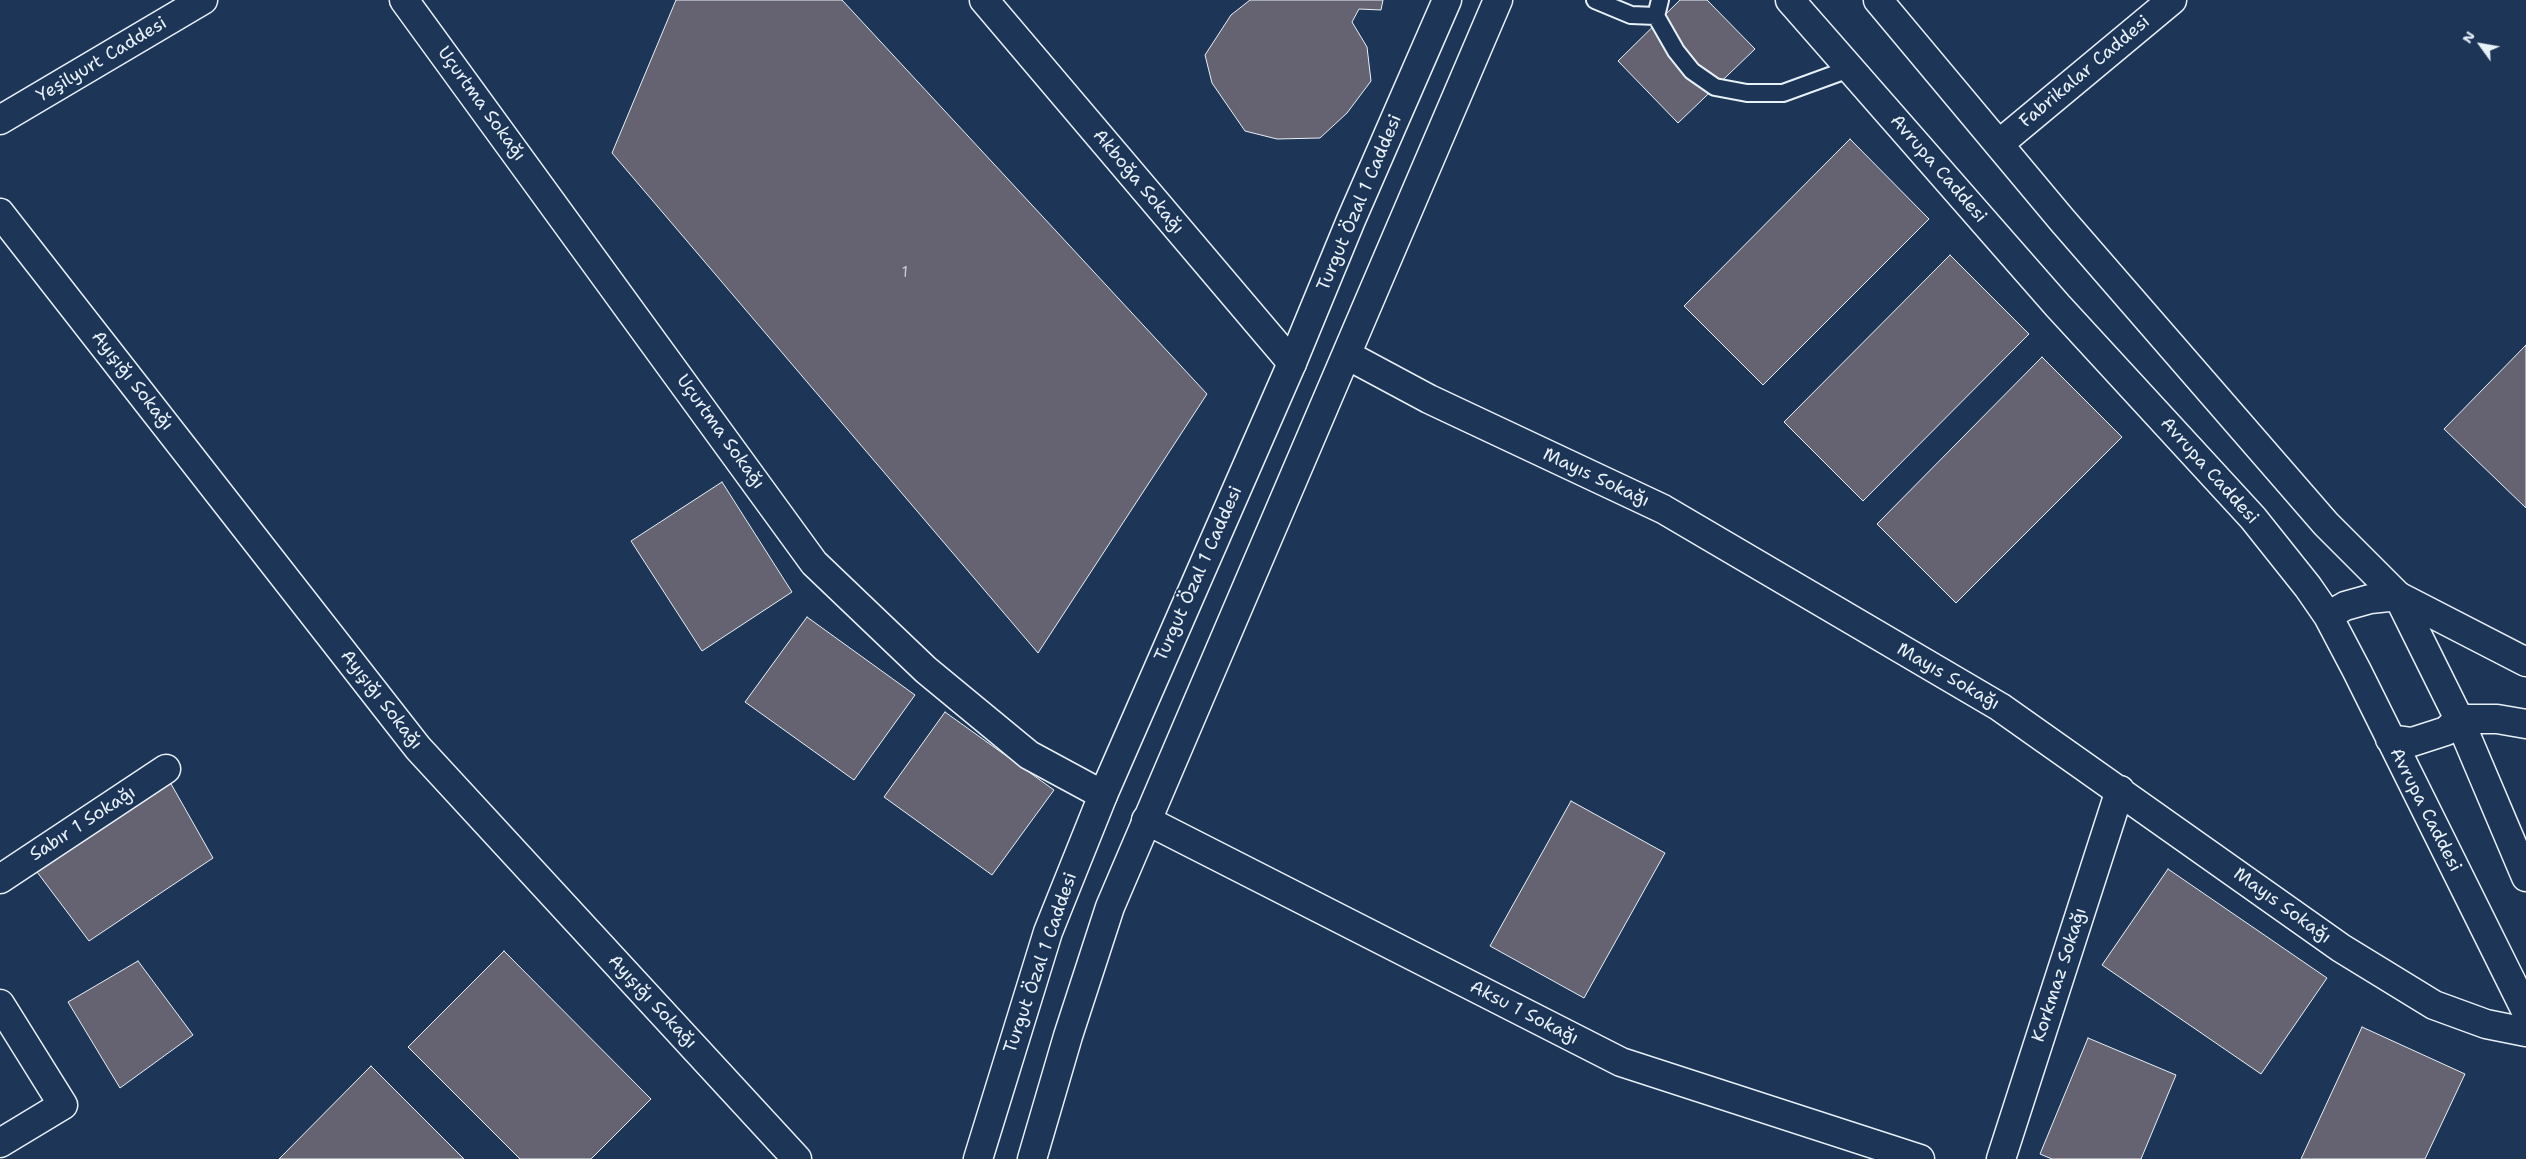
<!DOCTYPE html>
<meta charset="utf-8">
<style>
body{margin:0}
#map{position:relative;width:2526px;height:1159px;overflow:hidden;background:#1d3557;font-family:"Shantell Sans",sans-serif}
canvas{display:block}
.north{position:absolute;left:2456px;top:20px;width:50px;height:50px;-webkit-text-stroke:4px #1d3557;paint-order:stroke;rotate:302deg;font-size:14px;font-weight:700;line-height:20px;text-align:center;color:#e8f1f8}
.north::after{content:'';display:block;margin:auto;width:18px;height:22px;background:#e8f1f8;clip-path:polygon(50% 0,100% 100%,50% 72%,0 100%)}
</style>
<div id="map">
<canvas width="2526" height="1159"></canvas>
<div class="north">N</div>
</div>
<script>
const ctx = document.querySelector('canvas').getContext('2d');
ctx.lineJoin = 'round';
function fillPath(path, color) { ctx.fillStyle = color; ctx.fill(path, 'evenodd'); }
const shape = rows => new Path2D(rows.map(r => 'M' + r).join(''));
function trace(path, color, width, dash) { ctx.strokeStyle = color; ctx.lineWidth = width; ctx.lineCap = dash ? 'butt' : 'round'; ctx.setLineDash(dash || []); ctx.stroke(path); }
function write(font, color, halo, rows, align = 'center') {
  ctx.font = font + ' "Shantell Sans",sans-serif'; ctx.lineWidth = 4; ctx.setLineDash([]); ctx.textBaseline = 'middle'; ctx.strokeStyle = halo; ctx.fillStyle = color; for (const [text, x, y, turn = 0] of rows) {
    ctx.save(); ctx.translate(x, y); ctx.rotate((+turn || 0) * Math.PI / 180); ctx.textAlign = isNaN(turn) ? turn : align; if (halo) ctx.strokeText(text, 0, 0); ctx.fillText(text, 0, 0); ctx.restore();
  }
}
const building = shape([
 [676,0,842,0,1207,394,1038,653,612,153,676,0],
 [1250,0,1383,0,1381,10,1359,9,1352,22,1367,47,1371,81,1347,113,1320,138,1277,139,1245,131,1212,83,1205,55,1231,15,1250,0],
 [1680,0,1707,0,1755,49,1678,123,1618,61,1680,0],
 [1850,139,1929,219,1763,385,1684,306,1850,139],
 [1950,255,2029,334,1863,501,1784,422,1950,255],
 [2526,345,2526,508,2444,429,2526,345],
 [2042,357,2122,437,1956,603,1877,524,2042,357],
 [722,482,792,592,702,651,631,541,722,482],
 [807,617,915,695,854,780,745,702,807,617],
 [945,712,1054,790,992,875,884,797,945,712],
 [166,775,213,858,89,941,37,872,166,775],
 [1571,801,1665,853,1584,998,1490,946,1571,801],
 [2168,869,2327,978,2261,1074,2102,965,2168,869],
 [504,951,651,1099,591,1159,520,1159,408,1047,504,951],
 [138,961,193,1035,120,1088,68,1002,138,961],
 [2362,1027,2465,1074,2425,1159,2301,1159,2362,1027],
 [2088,1038,2176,1075,2141,1159,2052,1159,2040,1154,2088,1038],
 [371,1066,464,1159,279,1159,371,1066]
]);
fillPath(building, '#656271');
trace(building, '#e8f1f8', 1);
const service = shape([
 [1595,0,1631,15,1656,16],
 [1660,0,1656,16,1676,51,1692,71,1715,87,1747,93,1783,93,1849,69]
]);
const minor = shape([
 [404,0,814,563,926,670,1029,755,1103,795],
 [984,0,1292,363],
 [0,120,203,0],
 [0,213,418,748,797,1159],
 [1347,355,1429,399,1663,509,2000,707,2341,948,2434,1005,2486,1024,2526,1032],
 [1146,820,1621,1062,1920,1159],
 [0,879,166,769],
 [0,1004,63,1105,0,1143],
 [2001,1159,2120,790]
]);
const tertiary = shape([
 [1999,144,2172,0],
 [2398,596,2526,662],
 [2459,719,2497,719,2526,724],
 [978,1159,1048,932,1103,795,1292,363,1351,220,1447,0],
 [1032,1159,1068,1036,1110,907,1498,0]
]);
const secondary = shape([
 [1790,0,2058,306,2253,518,2308,587,2328,616,2357,671,2526,1011],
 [1878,0,2062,220,2326,524,2398,596,2459,719,2526,877],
 [2328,616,2345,606,2370,599,2398,596],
 [2390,739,2412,742,2446,731,2459,719]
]);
trace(service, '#e8f1f8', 20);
trace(minor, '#e8f1f8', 31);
trace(tertiary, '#e8f1f8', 31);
trace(secondary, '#e8f1f8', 31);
trace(service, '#1d3557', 16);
trace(minor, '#1d3557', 28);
trace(tertiary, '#1d3557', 28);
trace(secondary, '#1d3557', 28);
write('15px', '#c7cdd6', null, [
 ["1",905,273]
]);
write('18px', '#e8f1f8', '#1d3557', [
 ["Yeşilyurt Caddesi",102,60,-31],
 ["Fabrikalar Caddesi",2085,72,-40],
 ["Uçurtma Sokağı",481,104,54],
 ["Avrupa Caddesi",1938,169,49],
 ["Akboğa Sokağı",1138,182,50],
 ["Turgut Özal 1 Caddesi",1360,203,-67],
 ["Ayışığı Sokağı",132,381,52],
 ["Uçurtma Sokağı",720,432,54],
 ["Avrupa Caddesi",2209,471,48],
 ["Mayıs Sokağı",1596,478,25],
 ["Turgut Özal 1 Caddesi",1199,574,-66],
 ["Mayıs Sokağı",1948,677,30],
 ["Ayışığı Sokağı",381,700,52],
 ["Avrupa Caddesi",2425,810,63],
 ["Sabır 1 Sokağı",83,824,-33],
 ["Mayıs Sokağı",2282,906,36],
 ["Turgut Özal 1 Caddesi",1041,963,-71],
 ["Korkmaz Sokağı",2060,975,-72],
 ["Ayışığı Sokağı",652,1002,47],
 ["Aksu 1 Sokağı",1524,1013,27]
]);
</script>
